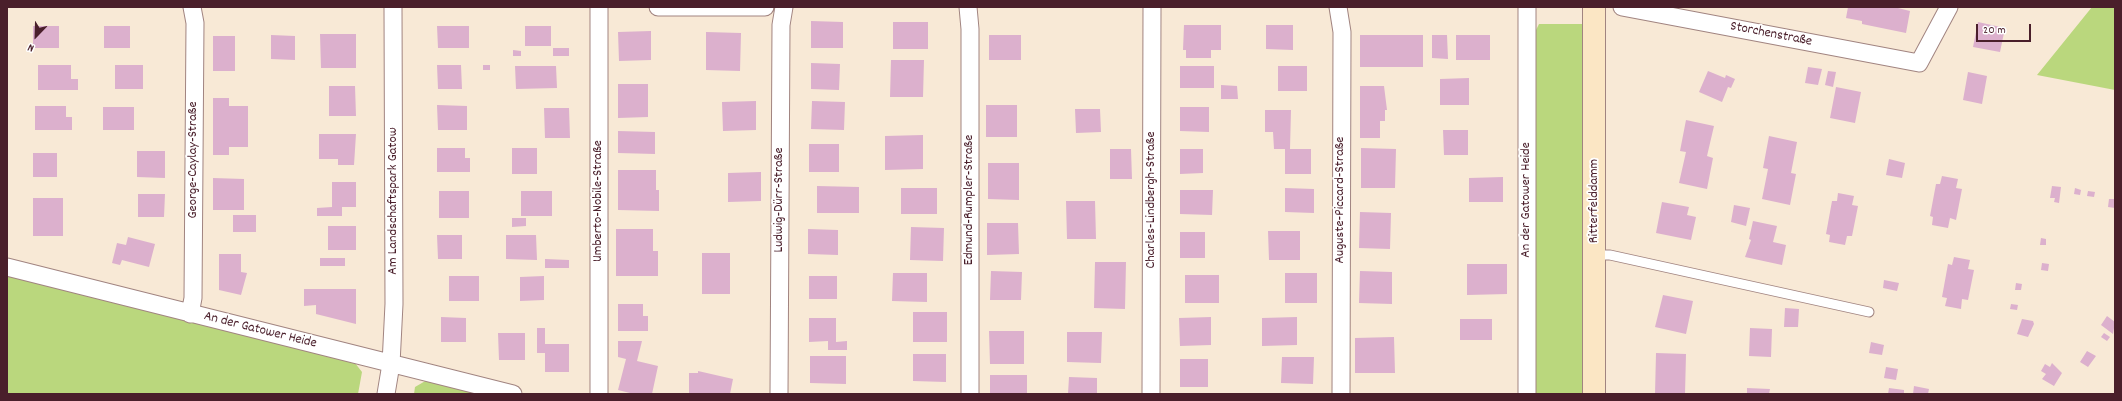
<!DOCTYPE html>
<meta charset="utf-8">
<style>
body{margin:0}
#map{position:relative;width:2122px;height:401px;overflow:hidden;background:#f8e9d6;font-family:Dekko,sans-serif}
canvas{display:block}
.frame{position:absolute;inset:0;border:8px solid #4a1f2b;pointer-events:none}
.north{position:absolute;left:16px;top:16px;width:40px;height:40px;-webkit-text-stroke:3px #fff;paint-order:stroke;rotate:203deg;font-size:11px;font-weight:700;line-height:16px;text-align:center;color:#4a1f2b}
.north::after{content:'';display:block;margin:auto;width:14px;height:18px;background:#4a1f2b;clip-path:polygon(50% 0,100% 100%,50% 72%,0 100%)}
.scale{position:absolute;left:1976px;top:24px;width:55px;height:18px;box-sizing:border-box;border:2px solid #4a1f2b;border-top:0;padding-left:5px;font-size:12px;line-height:14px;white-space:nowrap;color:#4a1f2b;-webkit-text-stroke:3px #fff;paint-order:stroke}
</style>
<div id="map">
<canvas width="2122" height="401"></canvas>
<div class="frame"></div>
<div class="north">N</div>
<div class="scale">20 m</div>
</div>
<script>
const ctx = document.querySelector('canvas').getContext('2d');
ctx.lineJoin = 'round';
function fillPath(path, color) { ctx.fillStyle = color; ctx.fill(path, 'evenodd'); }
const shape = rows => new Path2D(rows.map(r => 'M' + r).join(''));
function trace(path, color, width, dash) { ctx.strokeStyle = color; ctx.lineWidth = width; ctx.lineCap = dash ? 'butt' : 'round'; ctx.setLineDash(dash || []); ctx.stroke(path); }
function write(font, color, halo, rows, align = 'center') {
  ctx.font = font + ' Dekko,sans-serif'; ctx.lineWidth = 3.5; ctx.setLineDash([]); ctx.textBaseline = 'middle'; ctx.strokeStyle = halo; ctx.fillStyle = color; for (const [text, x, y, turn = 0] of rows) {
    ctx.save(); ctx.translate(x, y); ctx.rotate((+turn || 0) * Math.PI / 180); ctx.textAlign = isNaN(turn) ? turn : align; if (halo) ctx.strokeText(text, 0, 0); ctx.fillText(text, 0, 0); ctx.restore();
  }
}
fillPath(shape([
 [2092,7,2115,7,2115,90,2037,75],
 [1539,24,1585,24,1584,394,1535,394,1535,32],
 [7,276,355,363,362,372,358,394,7,394],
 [427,380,482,394,414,394,415,387]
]), '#bad77d');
fillPath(shape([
 [1848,7,1894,7,1910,11,1906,33,1862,24,1862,21,1846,18],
 [811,21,843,22,843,48,811,48],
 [893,22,928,22,928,49,893,49],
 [1978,22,2005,28,2000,52,1973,47],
 [1184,25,1221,25,1221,50,1211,50,1211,58,1186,58,1186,50,1183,50],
 [1266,25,1293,25,1293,50,1266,49],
 [33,26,59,26,59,48,33,48],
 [104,26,130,26,130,48,104,48],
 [437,26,469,26,469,48,438,48],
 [525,26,551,26,551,46,525,46],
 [651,31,651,60,619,61,618,32],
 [706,32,741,33,740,71,706,70],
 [320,34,356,34,356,68,321,68],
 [271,35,295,36,295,60,271,59],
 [989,35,1021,35,1021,60,989,60],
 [1360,35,1423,35,1423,67,1360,67],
 [1432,35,1447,35,1448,59,1432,58],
 [1456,35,1490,35,1490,60,1456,60],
 [213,36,235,36,235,71,213,71],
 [553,48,569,48,569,56,553,56],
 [513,50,521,51,521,56,513,56],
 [891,60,924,60,923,97,890,97],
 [811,63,840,64,839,90,811,89],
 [38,65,71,65,71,79,78,79,78,90,38,90],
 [115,65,143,65,143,89,115,89],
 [437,65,461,65,462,89,438,89],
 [483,65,490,65,490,70,483,70],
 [515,66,556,66,557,88,516,89],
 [1180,66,1214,66,1214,88,1180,88],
 [1278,66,1307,66,1307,91,1278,91],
 [1808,67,1822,69,1818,85,1805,83],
 [1708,71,1725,78,1726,75,1735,79,1731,88,1728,87,1722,102,1699,92],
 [1828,71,1836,72,1833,87,1825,85],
 [1968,72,1987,76,1982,104,1963,100],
 [1469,78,1469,105,1440,105,1440,79],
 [618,84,648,84,648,117,618,118],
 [1221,85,1237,86,1238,99,1221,99],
 [329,86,355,86,356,116,329,116],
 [1360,86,1384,86,1387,110,1385,110,1385,121,1380,121,1380,138,1360,138],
 [1836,87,1861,92,1855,123,1830,118],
 [213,98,229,98,229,106,248,106,248,147,229,147,229,155,213,155],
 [756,101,756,130,723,131,722,102],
 [812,101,845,102,844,130,811,129],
 [437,105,467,106,467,130,438,130],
 [986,105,1017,105,1017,137,986,137],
 [35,106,66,106,66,117,72,117,72,130,35,130],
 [103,107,134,107,134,130,103,130],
 [1180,107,1209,107,1209,132,1180,131],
 [544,108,569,108,570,138,545,138],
 [1075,109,1100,109,1101,132,1076,133],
 [1265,110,1291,110,1290,149,1311,149,1311,174,1285,174,1285,149,1274,149,1273,132,1265,132],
 [1686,120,1714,126,1707,156,1713,158,1707,189,1679,183,1686,152,1680,151],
 [1443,130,1468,130,1468,155,1444,155],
 [618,131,655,132,655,154,618,153],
 [319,134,356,134,354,165,338,165,338,159,319,159],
 [923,135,923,169,885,170,885,136],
 [1769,136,1797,142,1791,173,1796,174,1790,205,1762,199,1768,169,1763,168],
 [809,144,839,144,839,172,809,172],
 [437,148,465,148,465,158,470,158,470,172,437,172],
 [512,148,537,148,537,174,512,174],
 [1361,148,1396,149,1395,188,1361,188],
 [1110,149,1131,149,1132,179,1110,179],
 [1180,149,1203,149,1203,173,1180,174],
 [137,151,165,151,165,178,137,177],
 [33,153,57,153,57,177,33,177],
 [1889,159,1905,163,1902,178,1886,175],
 [988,163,1019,163,1019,200,988,199],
 [618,170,656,170,656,190,659,190,659,211,618,210],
 [761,172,761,201,728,202,728,173],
 [1942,176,1958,179,1956,188,1962,189,1956,220,1950,218,1948,228,1932,225,1933,217,1930,216,1936,184,1940,184],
 [1503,177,1503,202,1469,202,1469,178],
 [213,178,244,179,244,210,213,210],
 [332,182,356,182,356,207,342,207,342,216,317,216,317,208,332,207],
 [817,186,859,187,859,213,817,213],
 [2052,186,2061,187,2059,203,2054,202,2055,198,2050,198],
 [901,188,937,188,937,214,901,214],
 [1285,188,1314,189,1314,213,1285,212],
 [2075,188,2081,190,2080,195,2074,194],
 [1180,190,1213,190,1212,215,1180,214],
 [439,191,469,191,469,218,439,218],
 [521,191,552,191,552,216,521,216],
 [2088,191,2095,192,2094,197,2087,196],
 [1838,193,1854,196,1852,205,1858,206,1852,236,1847,236,1845,245,1829,242,1830,235,1826,234,1832,201,1837,201],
 [138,194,165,194,164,217,138,217],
 [33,198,63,198,63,236,33,236],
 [2109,199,2115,199,2115,208,2108,207],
 [1066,201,1095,201,1096,239,1067,239],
 [1662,202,1689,207,1687,215,1696,217,1691,240,1656,233],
 [1734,205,1750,208,1746,226,1731,222],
 [1360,212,1391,213,1390,249,1359,248],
 [233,215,256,215,256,232,233,232],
 [512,218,526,218,526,226,512,227],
 [1753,221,1777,226,1773,242,1786,245,1782,265,1745,257,1751,240,1749,239],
 [987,223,1018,223,1019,254,987,255],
 [328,226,356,226,356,250,328,250],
 [911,227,944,228,943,261,910,260],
 [616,229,653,229,653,251,658,251,658,276,616,276],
 [808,229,838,230,838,255,808,254],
 [1268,231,1300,231,1300,260,1269,260],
 [1180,232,1205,232,1205,258,1180,258],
 [437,235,462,235,462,259,438,259],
 [506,235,536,235,537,260,506,259],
 [128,237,155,244,149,267,122,260,120,265,112,263,117,243,126,245],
 [2041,238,2046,239,2046,245,2040,245],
 [702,253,730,253,730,294,702,294],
 [219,254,241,254,241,272,247,273,241,295,219,290],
 [1954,257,1970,260,1968,269,1974,270,1968,300,1962,299,1961,309,1945,306,1947,298,1942,297,1948,264,1952,265],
 [320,258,345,258,345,266,320,266],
 [545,259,569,260,569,268,545,268],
 [1095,262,1126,262,1125,309,1094,308],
 [2042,263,2049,264,2048,271,2041,270],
 [1467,264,1507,264,1507,294,1467,295],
 [991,271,1022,272,1021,300,990,300],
 [1360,271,1392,272,1392,304,1359,303],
 [893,273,927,273,927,302,892,301],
 [1285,273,1317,273,1317,303,1285,303],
 [1185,275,1219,275,1219,303,1185,303],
 [449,276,479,276,479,301,449,301],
 [544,276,544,300,520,301,520,277],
 [809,276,837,276,837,299,809,299],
 [1884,280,1899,283,1897,291,1883,288],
 [2016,283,2022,284,2021,290,2015,290],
 [304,289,356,289,356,324,316,314,316,305,304,306],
 [1663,295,1693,301,1686,334,1655,327],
 [618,304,643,304,643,316,648,316,648,331,618,331],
 [2011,304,2018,305,2017,310,2010,309],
 [1785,308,1799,309,1798,327,1784,327],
 [913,312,947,312,947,342,913,342],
 [2107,316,2115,322,2113,334,2101,325],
 [441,317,466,318,466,342,441,342],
 [1211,317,1211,345,1180,346,1179,318],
 [1297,317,1297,345,1262,346,1262,318],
 [809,318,836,318,836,342,847,341,847,350,828,350,828,341,809,342],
 [1460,319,1492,319,1492,340,1460,340],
 [2022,319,2033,321,2034,324,2028,337,2017,334],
 [537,328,545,328,545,344,569,344,569,372,545,372,545,353,537,353],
 [1750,328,1772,329,1771,357,1749,356],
 [989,331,1024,331,1024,364,990,364],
 [1067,332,1102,332,1101,363,1067,362],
 [498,333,525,333,525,360,499,360],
 [2104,333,2110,337,2107,341,2101,337],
 [1394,337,1395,373,1355,373,1355,338],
 [618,341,642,341,637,361,658,366,652,394,634,394,618,390,626,359,618,357],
 [1871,342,1884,345,1882,355,1869,353],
 [2087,351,2096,356,2088,367,2080,362],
 [1656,353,1686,354,1685,394,1655,394],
 [913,354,946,354,946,382,913,381],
 [810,356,846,356,846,384,810,383],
 [1282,357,1314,357,1313,384,1281,383],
 [1180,359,1208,359,1208,387,1180,387],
 [2052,363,2062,373,2054,386,2042,379,2046,374,2041,371,2045,364,2050,367],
 [1886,367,1898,369,1896,380,1884,378],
 [698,371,733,379,730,394,689,394,689,373,698,373],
 [990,375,1027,375,1027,394,990,394],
 [1069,377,1097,378,1097,394,1068,394],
 [1914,386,1929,389,1928,394,1913,394],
 [1747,388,1770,389,1769,394,1747,394],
 [1889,388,1904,390,1904,394,1888,394]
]), '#dcb0cd');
const lane = shape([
 [1595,255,1610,255,1869,312]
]);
const street = shape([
 [658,7,765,7],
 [968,7,970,29,970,394],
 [1338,7,1342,32,1341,394],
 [1527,7,1527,394],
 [1622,7,1919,63,1949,7],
 [7,267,513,394],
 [190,314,193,298,195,23,192,7],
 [386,394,391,364,394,304,393,7],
 [599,394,599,7],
 [779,394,781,25,784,7],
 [1151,394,1152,7]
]);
const secondary = shape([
 [1594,394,1594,7]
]);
trace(lane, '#a18480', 11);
trace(street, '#a18480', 19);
trace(secondary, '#a18480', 24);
trace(lane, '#fff', 9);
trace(street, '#fff', 17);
trace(secondary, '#fbe6c4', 22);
write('14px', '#4a1f2b', '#fff', [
 ["Storchenstraße",1771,35,11],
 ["George-Caylay-Straße",194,160,-90],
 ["Ludwig-Dürr-Straße",780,200,-90],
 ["Edmund-Rumpler-Straße",970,200,-90],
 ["Charles-Lindbergh-Straße",1152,200,-90],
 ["Auguste-Piccard-Straße",1341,200,-90],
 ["An der Gatower Heide",1527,200,-90],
 ["Am Landschaftspark Gatow",394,201,-90],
 ["Umberto-Nobile-Straße",599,201,-90],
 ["Ritterfelddamm",1595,201,-90],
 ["An der Gatower Heide",260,331,14]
]);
</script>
